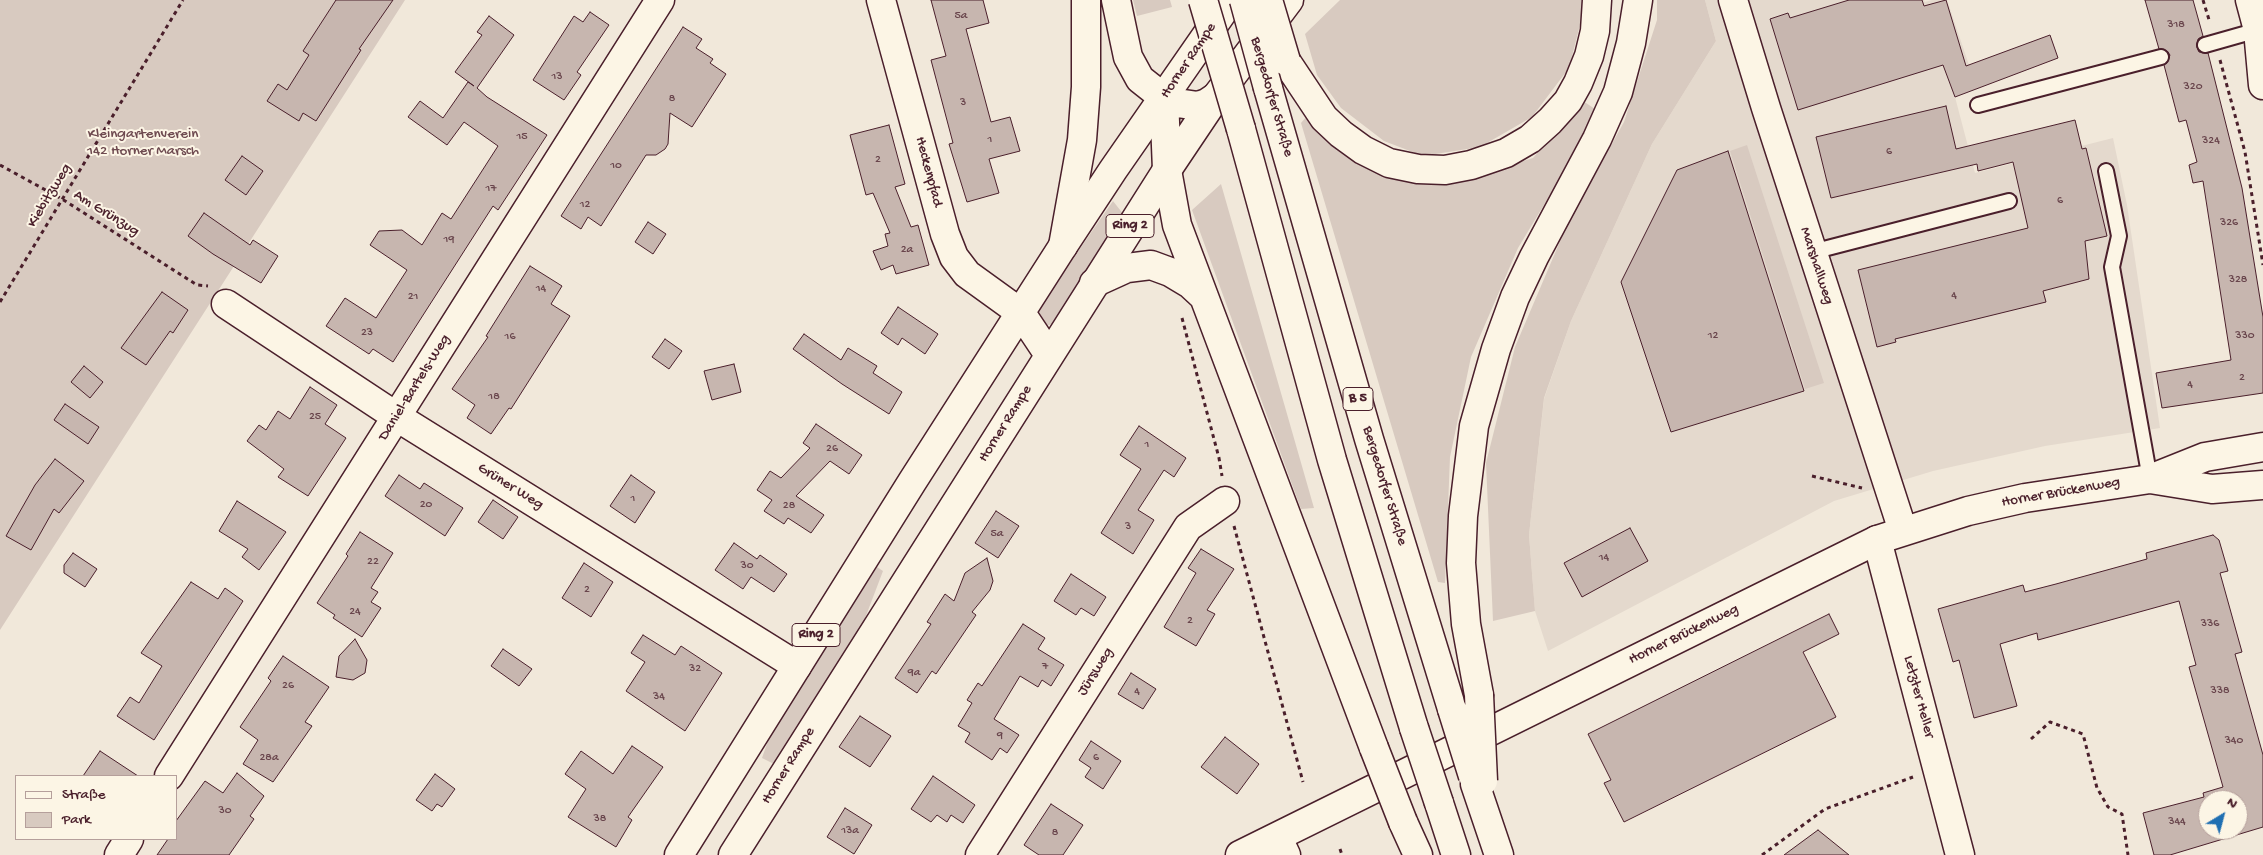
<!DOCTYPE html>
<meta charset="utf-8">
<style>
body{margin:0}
#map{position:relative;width:2263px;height:855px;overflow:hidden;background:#f1e8da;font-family:"Gochi Hand",sans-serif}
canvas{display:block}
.legend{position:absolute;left:15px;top:775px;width:162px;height:65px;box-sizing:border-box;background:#fcf5e5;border:1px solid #b59f9b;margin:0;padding:6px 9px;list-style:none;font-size:15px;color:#4a1f2b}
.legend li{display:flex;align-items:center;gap:10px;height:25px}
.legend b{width:25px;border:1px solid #b59f9b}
.north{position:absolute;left:2198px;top:790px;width:50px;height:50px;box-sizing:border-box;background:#fcf5e5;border:1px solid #b59f9b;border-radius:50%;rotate:37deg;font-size:14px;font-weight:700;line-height:20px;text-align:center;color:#4a1f2b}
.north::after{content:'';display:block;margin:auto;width:18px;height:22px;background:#1f6fb2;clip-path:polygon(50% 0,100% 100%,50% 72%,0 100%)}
</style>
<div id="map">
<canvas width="2263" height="855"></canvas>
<ul class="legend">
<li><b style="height:6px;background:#fcf5e5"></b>Straße</li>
<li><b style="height:14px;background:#d8cac0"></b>Park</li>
</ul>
<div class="north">N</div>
</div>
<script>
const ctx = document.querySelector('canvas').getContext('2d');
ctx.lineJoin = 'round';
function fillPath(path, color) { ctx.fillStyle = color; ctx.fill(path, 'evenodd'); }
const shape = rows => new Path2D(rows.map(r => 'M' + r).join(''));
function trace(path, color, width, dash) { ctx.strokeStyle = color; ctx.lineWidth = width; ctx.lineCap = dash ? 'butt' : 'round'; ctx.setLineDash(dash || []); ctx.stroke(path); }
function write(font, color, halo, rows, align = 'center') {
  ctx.font = font + ' "Gochi Hand",sans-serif'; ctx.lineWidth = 4; ctx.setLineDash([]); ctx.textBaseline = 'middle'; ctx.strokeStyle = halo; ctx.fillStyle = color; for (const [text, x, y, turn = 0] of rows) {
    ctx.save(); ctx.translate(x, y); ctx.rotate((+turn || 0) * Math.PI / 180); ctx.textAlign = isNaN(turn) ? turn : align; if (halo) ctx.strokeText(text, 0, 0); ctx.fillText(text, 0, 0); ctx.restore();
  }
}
fillPath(shape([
 [1705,0,1924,0,1925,2,1932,0,1947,0,1969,65,1947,74,1955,97,1975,173,2113,138,2127,205,2160,428,2045,446,1933,471,1834,501,1548,651,1535,611,1529,535,1544,399,1571,321,1652,144,1716,41]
]), '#e4d9cd');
fillPath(shape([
 [0,0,405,0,0,630],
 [1133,0,1170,0,1172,7,1137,16],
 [1340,0,1583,0,1584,9,1569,68,1532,117,1480,147,1423,156,1384,141,1341,108,1317,75,1305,34],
 [1657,0,1705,0,1716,41,1652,144,1571,321,1544,398,1529,535,1535,611,1493,621,1486,463,1515,347,1567,225,1624,122,1657,20],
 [1583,101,1595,109,1580,145,1518,248,1471,357,1450,457,1445,583,1438,582,1301,123,1307,116,1334,147,1388,178,1455,182,1533,158],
 [1747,145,1824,383,1805,389,1730,151],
 [1221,184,1314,508,1301,509,1192,210],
 [1113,201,1124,215,1052,324,1046,326,1036,312],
 [877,567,883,571,864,621,774,764,762,758,770,735]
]), '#d8cac0');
const building = shape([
 [336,0,393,0,359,49,361,50,316,121,303,113,299,121,267,101,278,84,287,90,309,55,303,51,336,0],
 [931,0,983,0,989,23,966,29,991,122,1010,117,1020,151,989,159,999,193,967,202,949,144,953,143,931,60,946,56,931,0],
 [1849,0,1922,0,1924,6,1946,0,1966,66,2050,35,2058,58,1955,97,1943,65,1798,110,1770,19,1788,13,1790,18,1849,0],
 [2145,0,2193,0,2203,36,2198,39,2197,47,2199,52,2208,53,2242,188,2263,317,2263,393,2162,408,2156,373,2231,360,2203,181,2193,183,2189,165,2197,162,2186,120,2179,122,2164,65,2167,63,2170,55,2167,51,2159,49,2145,0],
 [590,12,609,25,577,72,581,75,564,100,533,80,574,16,583,22,590,12],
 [489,16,514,35,477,88,487,97,547,135,498,210,493,206,393,362,373,349,369,354,326,326,345,298,376,318,407,270,370,245,379,231,402,230,422,245,442,213,451,219,498,146,464,122,447,145,408,117,420,101,443,118,468,82,474,86,455,72,482,35,477,32,489,16],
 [683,27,702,39,696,48,713,59,710,63,726,74,692,127,670,113,668,144,665,149,656,155,646,155,601,226,588,217,581,229,561,216,683,27],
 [1946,106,1956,149,2075,120,2082,149,2086,148,2107,236,2085,241,2089,279,2043,291,2046,302,1895,339,1896,342,1877,347,1858,270,2028,228,2013,162,1978,171,1977,164,1831,198,1816,137,1946,106],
 [889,125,905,184,895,187,911,227,918,225,929,265,896,274,893,265,881,270,873,251,888,246,885,234,890,233,873,193,866,195,850,135,889,125],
 [1728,151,1804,391,1671,432,1621,282,1677,170,1728,151],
 [242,156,263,171,246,195,225,180,242,156],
 [204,213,250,245,253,240,278,256,261,283,213,254,188,236,204,213],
 [648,222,666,234,653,254,635,242,648,222],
 [530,266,562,286,551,304,570,316,511,409,509,408,491,434,467,418,475,405,452,389,488,337,486,336,530,266],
 [162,292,188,310,173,333,170,331,146,365,121,348,162,292],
 [898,307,938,334,925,354,902,338,898,345,881,333,898,307],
 [804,334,841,360,848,348,877,366,873,373,902,392,889,414,842,384,793,349,804,334],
 [665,339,682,351,669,369,652,357,665,339],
 [734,364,741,392,712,400,704,371,734,364],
 [84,366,103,382,90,398,71,382,84,366],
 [310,387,337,405,325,424,346,438,308,496,278,477,284,469,247,441,259,425,266,430,278,411,290,419,310,387],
 [65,404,99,427,88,444,54,420,65,404],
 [816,424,862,455,849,474,830,461,796,496,824,515,811,533,788,518,784,524,764,511,772,500,757,490,770,471,781,478,810,448,803,443,816,424],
 [1139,426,1186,458,1174,477,1164,470,1138,510,1154,520,1133,554,1101,533,1141,469,1120,455,1139,426],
 [55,459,84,481,59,513,54,509,31,550,6,536,35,485,55,459],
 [399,475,420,489,424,483,463,508,445,536,385,496,399,475],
 [631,475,655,492,635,523,610,506,631,475],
 [493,500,518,517,503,539,478,522,493,500],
 [237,501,286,532,259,570,242,557,248,549,219,531,237,501],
 [996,511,1019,526,998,558,975,543,996,511],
 [1630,528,1648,561,1582,597,1564,563,1630,528],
 [360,532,393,553,371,588,378,592,371,602,381,608,362,637,333,618,335,615,317,603,348,556,346,554,360,532],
 [2213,535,2219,540,2228,571,2220,573,2242,652,2235,654,2263,755,2263,827,2170,855,2154,855,2143,813,2204,797,2203,793,2223,787,2189,667,2196,665,2179,601,2038,640,2037,633,2000,644,2017,706,1974,718,1959,660,1953,662,1938,609,2023,585,2025,592,2056,584,2147,559,2146,553,2213,535],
 [2208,800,2238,800,2238,830,2208,830,2208,800],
 [734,543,757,559,760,555,787,574,774,592,751,577,743,589,715,570,734,543],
 [1201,549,1234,569,1207,610,1215,614,1196,646,1164,627,1196,573,1188,568,1201,549],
 [73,553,97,569,85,587,64,573,64,565,73,553],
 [987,558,993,581,990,590,972,612,976,615,936,674,932,671,917,693,895,678,931,624,927,622,945,594,954,601,965,573,987,558],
 [584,563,613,582,591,617,562,598,584,563],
 [1071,574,1106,597,1094,616,1081,608,1076,615,1054,601,1071,574],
 [191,582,218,599,225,588,243,601,154,740,117,716,130,697,139,703,162,666,141,653,191,582],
 [1829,614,1839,634,1803,652,1836,717,1624,822,1604,783,1611,780,1588,734,1829,614],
 [1023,624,1045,638,1038,649,1064,665,1051,686,1042,680,1038,687,1020,676,994,719,1019,735,1007,753,1000,748,992,760,965,742,970,733,958,726,972,703,967,700,978,683,982,686,1023,624],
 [643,635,675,655,681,646,722,673,685,731,626,691,645,662,631,653,643,635],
 [355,639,367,660,365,673,353,680,336,677,339,656,355,639],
 [503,649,532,669,519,686,491,666,503,649],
 [283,656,329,687,305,722,312,726,273,782,243,764,258,740,240,727,271,681,268,678,283,656],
 [1131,673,1156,689,1143,709,1118,694,1131,673],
 [860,716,891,736,870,767,839,747,860,716],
 [1225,737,1259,764,1237,794,1201,767,1225,737],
 [1091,741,1121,761,1103,789,1085,777,1091,768,1079,760,1091,741],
 [632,746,663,767,628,817,632,820,616,847,568,817,586,789,565,774,581,751,613,774,632,746],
 [100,751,138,776,83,776,100,751],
 [237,773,264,796,250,816,254,819,229,855,157,855,168,839,176,839,176,821,205,781,223,793,237,773],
 [435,774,455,789,442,807,437,804,432,811,416,800,435,774],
 [933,776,975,805,963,823,951,815,947,822,937,815,931,822,911,809,933,776],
 [1051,804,1083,825,1063,855,1039,855,1024,845,1051,804],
 [845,808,872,825,854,854,827,837,845,808],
 [1818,830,1849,855,1784,855,1818,830]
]);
fillPath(building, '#c7b6af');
trace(building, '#4a1f2b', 1);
const lane = shape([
 [2205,45,2258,30],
 [1978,105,2161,57],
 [2106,171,2119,236,2112,267,2150,479],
 [1812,252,2009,201]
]);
const street = shape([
 [881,0,945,234,954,257,967,274,1021,313],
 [1733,0,1766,108,1903,531],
 [226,304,397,417,797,666],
 [1877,540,1960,855],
 [169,776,660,0],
 [1278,838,1286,855],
 [119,855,129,839],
 [980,855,1188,527,1225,501]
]);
const secondary = shape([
 [2250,0,2258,30,2263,85],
 [2150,479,2212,489,2263,485],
 [1240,855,1877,540,1968,511,2025,498,2150,479,2205,457,2263,447]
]);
const primary = shape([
 [1021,313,1049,355],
 [679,855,912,482,1063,246,1113,170,1231,0],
 [733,855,1167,170,1216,97,1289,0]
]);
const highway = shape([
 [1116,0,1128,57,1140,79,1164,98,1177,103,1198,106,1207,103,1216,97],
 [1286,61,1324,118,1341,134,1363,150,1389,163,1418,169,1445,170,1471,165,1506,153,1530,139,1550,121,1568,101,1578,83,1589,56,1595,31,1597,0],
 [1268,88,1369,439,1452,709],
 [1164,98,1167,170,1177,225,1374,748],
 [1241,129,1332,460,1414,728],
 [1063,246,1082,140,1086,87,1086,0],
 [1094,283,1127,268,1151,265,1170,272,1190,284,1204,297],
 [1479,695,1466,624,1461,563,1463,516,1474,426,1496,349,1515,297,1534,257,1597,139,1618,92,1631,43,1638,0],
 [1475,784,1499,855],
 [1439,803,1456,855],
 [1403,822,1418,855]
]);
trace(lane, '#4a1f2b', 18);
trace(street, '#4a1f2b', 31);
trace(secondary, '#4a1f2b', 31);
trace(primary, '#4a1f2b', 31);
trace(highway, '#4a1f2b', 31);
trace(shape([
 [2203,0,2210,23],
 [2220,60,2245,152,2263,265],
 [0,165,62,199,197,285,208,286],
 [0,302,183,0],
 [1182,318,1219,458,1222,476],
 [1812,476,1862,488],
 [1234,526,1303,782],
 [2031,739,2050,722,2083,734,2097,788,2108,807,2122,814,2128,855],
 [1340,849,1342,855],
 [1762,855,1825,809,1913,777]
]), '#4a1f2b', 3, [4, 4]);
trace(lane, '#fcf5e5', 14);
trace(street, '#fcf5e5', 28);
trace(secondary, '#fcf5e5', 28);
trace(primary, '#fcf5e5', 28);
trace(highway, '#fcf5e5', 28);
const highwayBridge = shape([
 [1203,0,1241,129],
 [1244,0,1268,88],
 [1268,0,1286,61],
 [1479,695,1483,781],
 [1452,709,1473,776],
 [1414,728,1439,803],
 [1374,748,1403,822]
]);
trace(highwayBridge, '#4a1f2b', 31, []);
trace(highwayBridge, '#fcf5e5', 28);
write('12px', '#69454c', null, [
 ["5a",961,16],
 ["318",2176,25],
 ["13",557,77],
 ["320",2193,87],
 ["8",672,99],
 ["3",963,103],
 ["15",522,137],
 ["1",990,140],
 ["324",2211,141],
 ["6",1889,152],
 ["2",878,160],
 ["10",616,166],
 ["17",491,189],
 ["6",2060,201],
 ["12",585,205],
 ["326",2229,223],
 ["19",449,240],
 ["2a",907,250],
 ["328",2238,280],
 ["14",541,289],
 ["4",1954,296],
 ["21",413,297],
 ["23",367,333],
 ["12",1713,336],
 ["330",2245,336],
 ["16",510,337],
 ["2",2242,378],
 ["4",2190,385],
 ["18",494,397],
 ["25",315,417],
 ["1",1147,445],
 ["26",832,449],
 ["1",633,499],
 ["20",426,505],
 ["28",789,506],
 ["3",1128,527],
 ["5a",997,534],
 ["14",1604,558],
 ["22",373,562],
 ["30",747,566],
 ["2",587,590],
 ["24",355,612],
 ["2",1190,621],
 ["336",2210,624],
 ["7",1045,667],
 ["32",695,669],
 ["9a",914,673],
 ["26",288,686],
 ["338",2220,691],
 ["4",1137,692],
 ["34",659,697],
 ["9",1000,736],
 ["340",2234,741],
 ["28a",269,758],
 ["6",1096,758],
 ["30",225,811],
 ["38",600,819],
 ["344",2177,822],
 ["13a",850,831],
 ["8",1055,833]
]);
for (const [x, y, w] of [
 [1130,226,48],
 [1358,399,30],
 [816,635,48]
]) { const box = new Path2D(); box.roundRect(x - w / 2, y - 11.5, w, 23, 4); ctx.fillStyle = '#fcf5e5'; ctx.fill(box); trace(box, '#4a1f2b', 1); }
write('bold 14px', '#4a1f2b', null, [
 ["Ring 2",1130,226],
 ["B 5",1358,399],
 ["Ring 2",816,635]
]);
write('15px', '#4a1f2b', '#fcf5e5', [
 ["Horner Rampe",1189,61,-56],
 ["Bergedorfer Straße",1271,97,74],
 ["Heckenpfad",928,172,75],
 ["Kiebitzweg",50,196,-59],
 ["Am Grünzug",106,214,32],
 ["Marshallweg",1816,266,72],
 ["Daniel-Bartels-Weg",415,388,-58],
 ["Horner Rampe",1006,424,-58],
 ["Bergedorfer Straße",1384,486,73],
 ["Grüner Weg",510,487,32],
 ["Horner Brückenweg",2061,493,-10],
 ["Horner Brückenweg",1684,635,-26],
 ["Jürsweg",1096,672,-58],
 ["Letzter Heller",1918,697,75],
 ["Horner Rampe",789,766,-58]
]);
write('15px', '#6e4a50', '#fcf5e5', [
 ["Kleingartenverein",143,135],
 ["142 Horner Marsch",143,152]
]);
</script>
